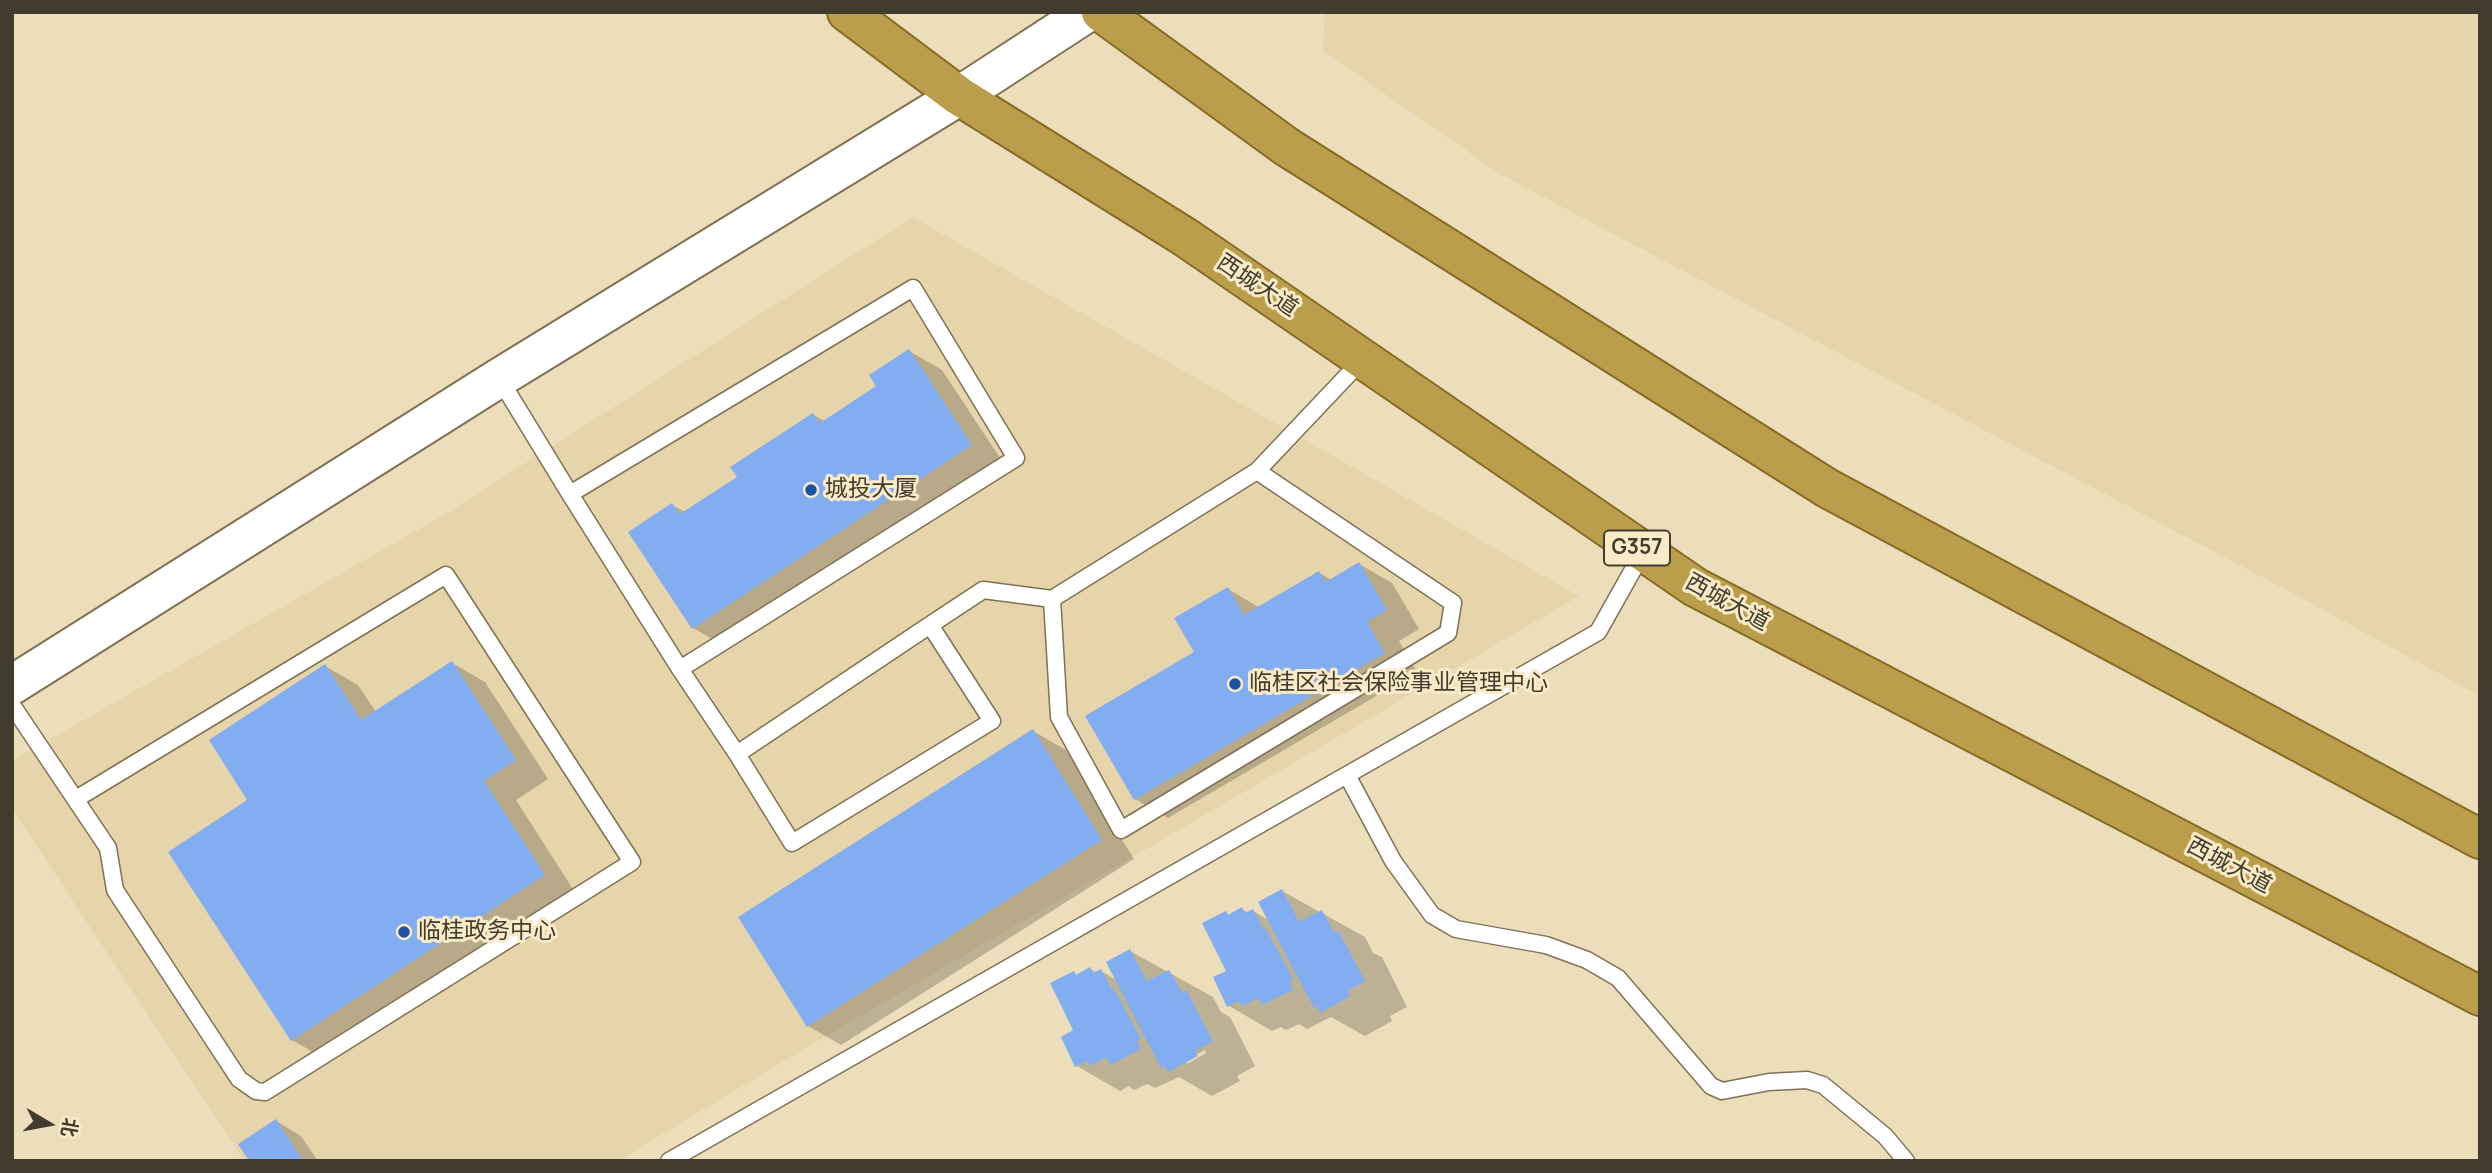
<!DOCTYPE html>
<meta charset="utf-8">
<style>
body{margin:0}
#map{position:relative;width:2492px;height:1173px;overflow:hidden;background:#ecddbb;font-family:Manrope,"Noto Sans SC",sans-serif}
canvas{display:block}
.frame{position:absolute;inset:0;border:14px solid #423c2e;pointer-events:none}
.north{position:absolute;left:14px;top:1089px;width:70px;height:70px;-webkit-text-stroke:5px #f9eac8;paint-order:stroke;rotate:100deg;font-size:19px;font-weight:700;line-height:28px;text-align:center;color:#423c2e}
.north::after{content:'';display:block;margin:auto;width:24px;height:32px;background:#423c2e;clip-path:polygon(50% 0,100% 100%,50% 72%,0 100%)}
</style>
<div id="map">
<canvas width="2492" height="1173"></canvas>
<div class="frame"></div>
<div class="north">北</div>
</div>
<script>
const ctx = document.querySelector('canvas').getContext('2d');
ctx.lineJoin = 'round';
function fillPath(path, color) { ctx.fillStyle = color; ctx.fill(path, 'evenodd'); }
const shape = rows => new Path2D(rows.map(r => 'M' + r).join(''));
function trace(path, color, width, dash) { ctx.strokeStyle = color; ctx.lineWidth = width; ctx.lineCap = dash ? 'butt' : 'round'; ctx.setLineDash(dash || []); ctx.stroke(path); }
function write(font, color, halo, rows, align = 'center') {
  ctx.font = font + ' Manrope,"Noto Sans SC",sans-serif'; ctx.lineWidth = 6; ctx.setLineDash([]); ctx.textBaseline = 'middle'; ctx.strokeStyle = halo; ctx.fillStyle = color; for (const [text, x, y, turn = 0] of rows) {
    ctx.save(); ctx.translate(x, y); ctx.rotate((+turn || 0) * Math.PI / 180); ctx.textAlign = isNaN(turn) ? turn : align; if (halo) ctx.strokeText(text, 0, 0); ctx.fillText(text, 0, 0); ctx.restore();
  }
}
fillPath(shape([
 [1325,12,2480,12,2480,696,2296,595,1500,174,1323,51],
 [913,217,1579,596,794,1055,618,1161,245,1161,12,809,12,761,447,513]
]), '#e6d4ab');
fillPath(shape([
 [909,351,942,370,1004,464,726,647,693,628,672,505,685,512,739,477,813,415,825,421,878,386],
 [1359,564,1392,583,1419,629,1399,641,1417,672,1168,818,1135,799,1197,653,1228,589,1260,608,1319,573,1332,580],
 [452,663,485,682,548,779,516,800,576,894,325,1059,292,1040,250,801,325,666,358,685,376,712],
 [1033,731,1066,750,1134,859,841,1045,808,1026],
 [1282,891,1365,937,1373,953,1382,957,1407,1007,1390,1016,1392,1021,1365,1036,1331,1017,1307,1029,1299,1024,1286,1030,1281,1027,1272,1031,1229,1006,1226,913,1230,916,1242,909,1249,913,1253,911,1270,921],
 [1130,951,1213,997,1221,1012,1230,1017,1255,1066,1237,1076,1240,1081,1212,1096,1179,1077,1155,1088,1147,1084,1134,1090,1129,1086,1120,1091,1077,1066,1074,973,1078,976,1090,969,1097,973,1101,971,1118,981],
 [1205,1050,1206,1053,1187,1064,1187,1060],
 [276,1121,301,1136,318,1161,251,1161]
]), '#0003');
fillPath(shape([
 [909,349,972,445,692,629,628,532,672,503,680,514,737,477,730,467,813,413,820,423,876,386,869,375],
 [1359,562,1387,610,1367,622,1385,653,1134,800,1085,716,1194,652,1174,618,1228,587,1244,615,1319,571,1326,582],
 [452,661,516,760,484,781,545,875,291,1041,168,852,247,800,209,740,325,664,361,720],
 [1033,729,1102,840,807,1027,738,917],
 [1282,889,1299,922,1322,910,1334,933,1338,930,1365,981,1347,991,1350,996,1320,1013,1317,1006,1314,1008,1258,902],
 [1242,907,1245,913,1253,909,1264,930,1266,929,1293,979,1289,981,1293,990,1262,1005,1259,998,1242,1006,1239,1001,1227,1007,1213,977,1226,971,1202,923,1226,911,1228,915],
 [1130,949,1147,981,1169,970,1182,993,1186,990,1213,1041,1195,1051,1198,1056,1168,1072,1164,1066,1161,1068,1106,962],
 [1090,967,1093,973,1101,969,1112,990,1114,989,1141,1039,1137,1041,1141,1049,1110,1065,1107,1057,1090,1066,1087,1061,1075,1067,1061,1037,1073,1030,1050,983,1074,971,1076,975],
 [276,1119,303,1161,249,1161,238,1144]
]), '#82adf1');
const service = shape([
 [499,378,570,494,680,669,1016,458,913,288,570,494],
 [1052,599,1059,717,1121,830,1448,633,1453,603,1257,471],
 [930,625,992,721,792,843,737,754,930,625,983,590,1052,599,1257,471,1363,359],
 [680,669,737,754],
 [12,705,108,848,115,890,239,1079,256,1091,265,1092,632,862,446,575,76,799],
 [1347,775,1393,861,1432,915,1456,929,1546,945,1587,960,1618,978,1711,1086,1722,1091,1769,1082,1807,1080,1823,1085,1885,1136,1906,1161],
 [669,1161,1598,632,1643,552]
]);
const secondary = shape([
 [12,685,499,378,959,96,1088,12]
]);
const trunk = shape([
 [847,12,959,96,1185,237,1695,587,2480,996],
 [1101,12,1287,147,1827,488,2480,839]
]);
trace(service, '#7f7253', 19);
trace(secondary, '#7f7253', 42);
trace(trunk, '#856b24', 42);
trace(service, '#fff', 16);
trace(secondary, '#fff', 38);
trace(trunk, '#ba9e4b', 38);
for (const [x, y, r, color] of [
 [811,490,7,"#1c52a4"],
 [1235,684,7,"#1c52a4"],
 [404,932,7,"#1c52a4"]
]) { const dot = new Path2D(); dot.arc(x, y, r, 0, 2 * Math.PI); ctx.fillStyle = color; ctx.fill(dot); trace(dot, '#f9eac8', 2.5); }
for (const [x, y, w] of [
 [1637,548,66]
]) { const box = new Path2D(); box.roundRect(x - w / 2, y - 17.5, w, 35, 5); ctx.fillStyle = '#f9eac8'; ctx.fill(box); trace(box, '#423c2e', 2); }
write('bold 21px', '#423c2e', null, [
 ["G357",1637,548]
]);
write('23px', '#423c2e', '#f9eac8', [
 ["西城大道",1257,286,34],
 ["西城大道",1727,603,29],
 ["西城大道",2229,866,28]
]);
write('23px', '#423c2e', '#f9eac8', [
 ["城投大厦",825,490],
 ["临桂区社会保险事业管理中心",1249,684],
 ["临桂政务中心",418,932]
], 'left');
</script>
